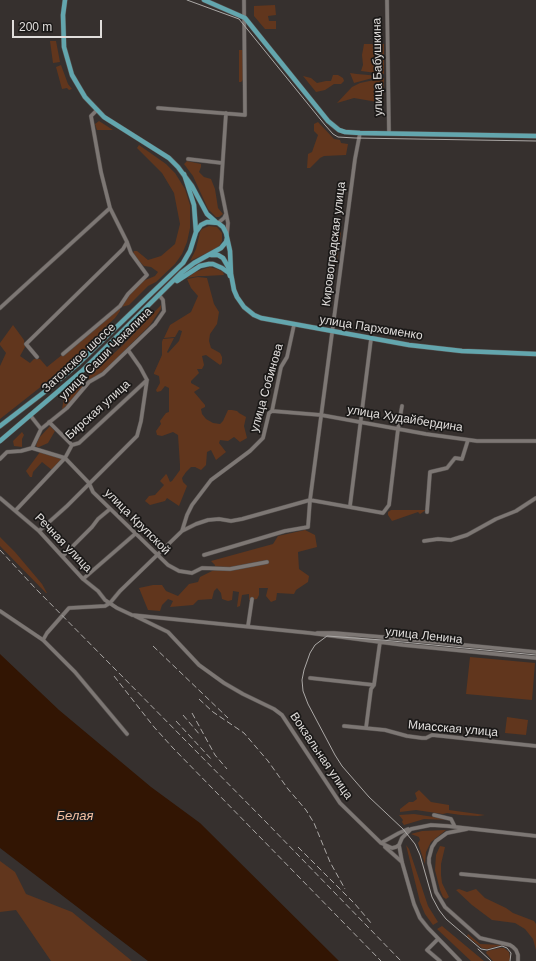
<!DOCTYPE html>
<meta charset="utf-8">
<style>
body{margin:0}
#map{position:relative;width:536px;height:961px;overflow:hidden;background:#36302e;font-family:Helvetica,sans-serif}
canvas{display:block}
.scale{position:absolute;left:12px;top:20px;width:90px;height:18px;box-sizing:border-box;border:2px solid #e0dddb;border-top:0;padding-left:5px;font-size:12px;line-height:14px;white-space:nowrap;color:#e0dddb;-webkit-text-stroke:3px #1b1918;paint-order:stroke}
</style>
<div id="map">
<canvas width="536" height="961"></canvas>
<div class="scale">200 m</div>
</div>
<script>
const ctx = document.querySelector('canvas').getContext('2d');
ctx.lineJoin = 'round';
function fillPath(path, color) { ctx.fillStyle = color; ctx.fill(path, 'evenodd'); }
const shape = rows => new Path2D(rows.map(r => 'M' + r).join(''));
function trace(path, color, width, dash) { ctx.strokeStyle = color; ctx.lineWidth = width; ctx.lineCap = dash ? 'butt' : 'round'; ctx.setLineDash(dash || []); ctx.stroke(path); }
function write(font, color, halo, rows, align = 'center') {
  ctx.font = font + ' Helvetica,sans-serif'; ctx.lineWidth = 3.5; ctx.setLineDash([]); ctx.textBaseline = 'middle'; ctx.strokeStyle = halo; ctx.fillStyle = color; for (const [text, x, y, turn = 0] of rows) {
    ctx.save(); ctx.translate(x, y); ctx.rotate((+turn || 0) * Math.PI / 180); ctx.textAlign = isNaN(turn) ? turn : align; if (halo) ctx.strokeText(text, 0, 0); ctx.fillText(text, 0, 0); ctx.restore();
  }
}
fillPath(shape([
 [275,5,276,15,268,16,269,21,276,21,276,29,265,29,254,16,254,6],
 [50,41,56,41,60,62,53,63],
 [364,44,384,44,384,74,361,71,363,65,362,55],
 [239,50,243,50,243,80,241,82,239,82],
 [61,65,68,84,72,89,69,90,67,88,62,89,56,67],
 [350,73,357,74,380,76,354,83],
 [333,75,338,75,343,78,344,81,341,84,334,84,325,90,316,92,303,76,311,78,317,83,326,81,331,81],
 [384,78,383,103,354,98,337,103,352,87,360,83],
 [99,121,113,130,131,141,113,130,97,130,95,124],
 [318,122,334,139,340,140,341,143,348,144,346,155,324,156,320,158,310,168,307,168,308,154,312,152,318,135,314,131,314,124],
 [139,145,166,164,175,173,185,189,190,205,190,228,187,242,182,254,175,264,156,282,148,286,129,305,121,307,129,294,143,281,155,276,158,272,151,267,144,266,139,261,133,253,134,251,137,251,148,260,161,256,175,244,180,224,174,193,162,173,137,148],
 [187,161,201,164,201,167,199,172,204,177,211,179,215,189,218,208,223,214,219,217,216,217,208,209,193,176,184,164],
 [209,226,217,227,222,233,222,241,220,245,217,248,190,261,196,249,200,232,202,229],
 [335,231,341,232,337,260,333,259,334,256,332,256],
 [333,262,336,263,333,284,328,283,330,266,332,266],
 [210,267,217,269,223,272,224,275,205,276,199,276,187,278,195,272],
 [198,277,207,278,214,304,219,312,217,324,210,334,209,341,211,348,220,353,222,357,222,363,220,365,206,355,202,356,204,365,202,369,197,369,199,373,191,381,191,383,200,388,194,392,205,405,205,407,201,409,202,414,206,419,213,423,220,424,223,421,228,410,232,410,237,411,239,413,246,417,244,426,247,438,240,442,234,437,228,441,220,440,219,443,226,452,216,460,211,450,207,452,206,465,201,470,195,467,191,467,186,472,182,478,183,482,187,486,179,506,167,498,165,501,150,505,145,501,149,496,155,495,164,485,160,481,166,474,167,475,170,482,172,481,180,470,180,465,178,435,173,432,162,436,157,435,156,431,161,424,160,421,166,413,169,412,169,388,165,386,161,391,157,392,156,390,160,383,159,376,154,374,154,373,162,355,162,342,163,339,174,338,167,352,168,353,179,341,182,331,179,330,175,337,164,338,170,325,191,312,198,296,191,288,187,279],
 [161,305,161,309,150,325,102,373,89,380,87,378,123,345],
 [120,308,120,311,115,318,99,333,96,340,80,356,0,419,0,366,6,353,0,345,0,343,13,325,24,340,25,347,20,356,30,363,34,359,40,359,47,367],
 [81,384,84,386,66,407,62,409,64,398],
 [50,426,55,431,48,443,39,447,37,447,36,445,39,438],
 [22,432,24,435,22,439,22,447,14,446,13,441],
 [40,452,63,458,52,470,42,462,33,472,32,477,30,477,26,471],
 [391,510,426,510,420,514,418,512,392,521,388,515,388,512],
 [305,530,315,535,317,547,298,552,299,569,309,576,308,582,296,590,294,594,277,593,276,600,271,602,266,596,268,588,259,588,259,595,257,599,249,600,249,594,242,595,240,606,237,607,239,592,233,591,232,600,228,601,222,599,221,593,217,588,214,591,212,599,198,600,193,605,170,607,173,601,168,599,162,605,160,611,148,610,139,588,153,585,162,585,166,591,178,596,189,584,198,582,200,577,214,570,215,565,211,561,273,544,278,536],
 [0,537,15,552,42,584,47,593,46,593,0,546],
 [470,657,535,663,532,700,466,694],
 [507,717,528,720,526,735,505,733],
 [419,790,431,802,449,805,449,810,485,815,478,816,461,815,447,813,443,814,416,810,400,812,400,809,409,802,413,802,417,799,415,793],
 [414,814,447,819,450,820,424,819,404,825,402,822,403,820,399,815],
 [446,830,431,842,426,852,425,864,418,843,420,840,419,837,411,834,422,831],
 [406,845,409,849,428,906,438,922,433,925,425,914,420,902],
 [440,846,445,847,441,864,441,875,442,883,449,897,446,899,443,897,440,890,435,870,436,855],
 [0,861,15,872,26,894,72,912,132,961,51,961,16,910,0,912],
 [459,889,467,892,476,889,485,898,506,908,513,913,534,921,536,924,536,950,533,939,525,929,515,923,492,920,472,905,456,890],
 [442,926,484,961,471,961,437,929],
 [468,934,480,944,502,945,487,949,482,948,467,936],
 [500,948,504,948,509,952,510,958,509,961,493,961,486,953,487,951]
]), '#61361d');
fillPath(shape([
 [0,654,59,710,151,787,200,823,339,961,148,961,0,848]
]), '#321503');
const minor = shape([
 [387,0,389,133],
 [158,108,245,115,244,0],
 [226,113,221,188,228,223,227,235],
 [188,159,222,163],
 [218,223,224,218,226,214],
 [0,308,110,208],
 [128,350,140,367,147,380],
 [63,354,120,306,128,294,147,275,131,253,127,242,110,208,101,172,91,116,97,110],
 [37,357,26,344,123,249,127,242],
 [272,411,321,415,426,434,477,441,536,441],
 [30,415,41,429],
 [49,422,72,445],
 [32,448,65,458,89,483,93,492,168,565,179,571,192,573,202,568,230,569,267,562],
 [32,448,41,429,67,408,89,382,103,374,155,324,164,311,163,300,159,295],
 [0,459,7,452,21,451,32,448],
 [0,498,39,531,83,579,98,591,105,600,117,608,132,615,310,633,403,645,536,658],
 [350,506,371,339],
 [16,510,65,458,72,445,79,443,147,380],
 [427,512,430,472,447,468,455,458,462,459,468,440],
 [39,531,67,506,137,436,141,421,147,380],
 [182,531,196,524,208,520,219,519,231,521,242,519,310,500,383,513,389,505,398,429,402,406],
 [424,541,438,539,451,540,467,535,496,519,516,511,536,498],
 [204,555,285,531,308,527,310,500,355,159,360,133],
 [63,556,92,527,98,519,110,509],
 [83,579,135,534],
 [0,611,43,640,75,672,127,734],
 [135,616,168,632,199,665,224,683,243,694,274,709,282,715,340,803,381,843,392,848,396,847,399,845],
 [248,626,252,599],
 [317,633,334,633,382,637,536,652],
 [43,640,47,633,69,608,105,606,110,603,120,591,182,531,187,515,192,505,211,480,250,451,263,438,269,413,272,411,281,367,287,357,294,325],
 [310,678,374,685],
 [344,726,385,730,407,736,422,738,426,738,432,735,536,746],
 [366,728,371,689,374,685,380,642],
 [434,815,451,819,455,827],
 [467,829,447,833,436,841,432,847,429,858,429,863,436,892,445,907,480,938,510,945,513,947,516,950,518,955,518,961],
 [381,843,399,833,408,829],
 [399,845,402,838,411,829,431,825,447,826,536,836],
 [399,845,402,862,414,904,420,918,428,928,460,961],
 [385,847,402,862],
 [461,874,536,881],
 [438,939,427,950,440,961]
]);
const major = shape([
 [65,0,63,15,64,47,72,75,85,97,104,117,169,158,178,167,192,186,207,214,216,222],
 [204,0,245,18,328,121,339,130,345,132,360,133,536,136],
 [196,232,201,225,207,222,218,223,223,227,226,233,230,251,231,274,234,290,237,297,244,307,254,315,261,318,409,345,462,351,536,354],
 [211,255,218,255,223,258,230,270],
 [177,281,200,266,209,264,213,264,222,268,229,273,230,276],
 [0,426,47,390,78,364,183,263,190,251,196,232,194,205,184,174],
 [0,441,82,371,181,273,194,263,221,248,226,242,227,238]
]);
trace(minor, '#544f4d', 4.5);
trace(major, '#544f4d', 5.5);
trace(minor, '#7d7774', 3.5);
trace(major, '#63a6ae', 4.5);
trace(shape([
 [187,0,239,19,325,125,333,134,338,137,355,138,536,141],
 [478,949,491,961],
 [510,961,511,953,507,948,502,946,487,950,481,949,446,919,439,910,432,897,420,855,415,844,403,829,369,797,342,766,335,755,308,704,303,691,302,680,304,670,310,653,315,645,327,636,382,640,536,655]
]), '#aba8a6', 1);
trace(shape([
 [0,550,35,588,265,821,401,961],
 [153,646,228,718],
 [114,676,154,727,173,748,381,961],
 [199,699,213,712,244,733,268,761,288,789,306,810,314,823,330,862,345,889],
 [192,713,215,755,227,769],
 [183,715,200,735],
 [176,721,212,760],
 [298,847,355,904,371,923]
]), '#aba8a6', 1, [6, 3]);
write('12px', '#e0dddb', '#1b1918', [
 ["улица Бабушкина",378,67,-91],
 ["Кировоградская улица",334,244,-83],
 ["улица Пархоменко",371,328,9],
 ["улица Саши Чекалина",106,354,-45],
 ["Затонское шоссе",79,358,-43],
 ["улица Собинова",267,388,-74],
 ["Бирская улица",98,410,-42],
 ["улица Худайбердина",405,419,9],
 ["улица Крупской",137,522,45],
 ["Речная улица",63,543,46],
 ["улица Ленина",424,636,6],
 ["Миасская улица",453,729,5],
 ["Вокзальная улица",321,756,56]
]);
write('italic 13px', '#f4bfa1', '#1b1918', [
 ["Белая",75,816]
]);
</script>
